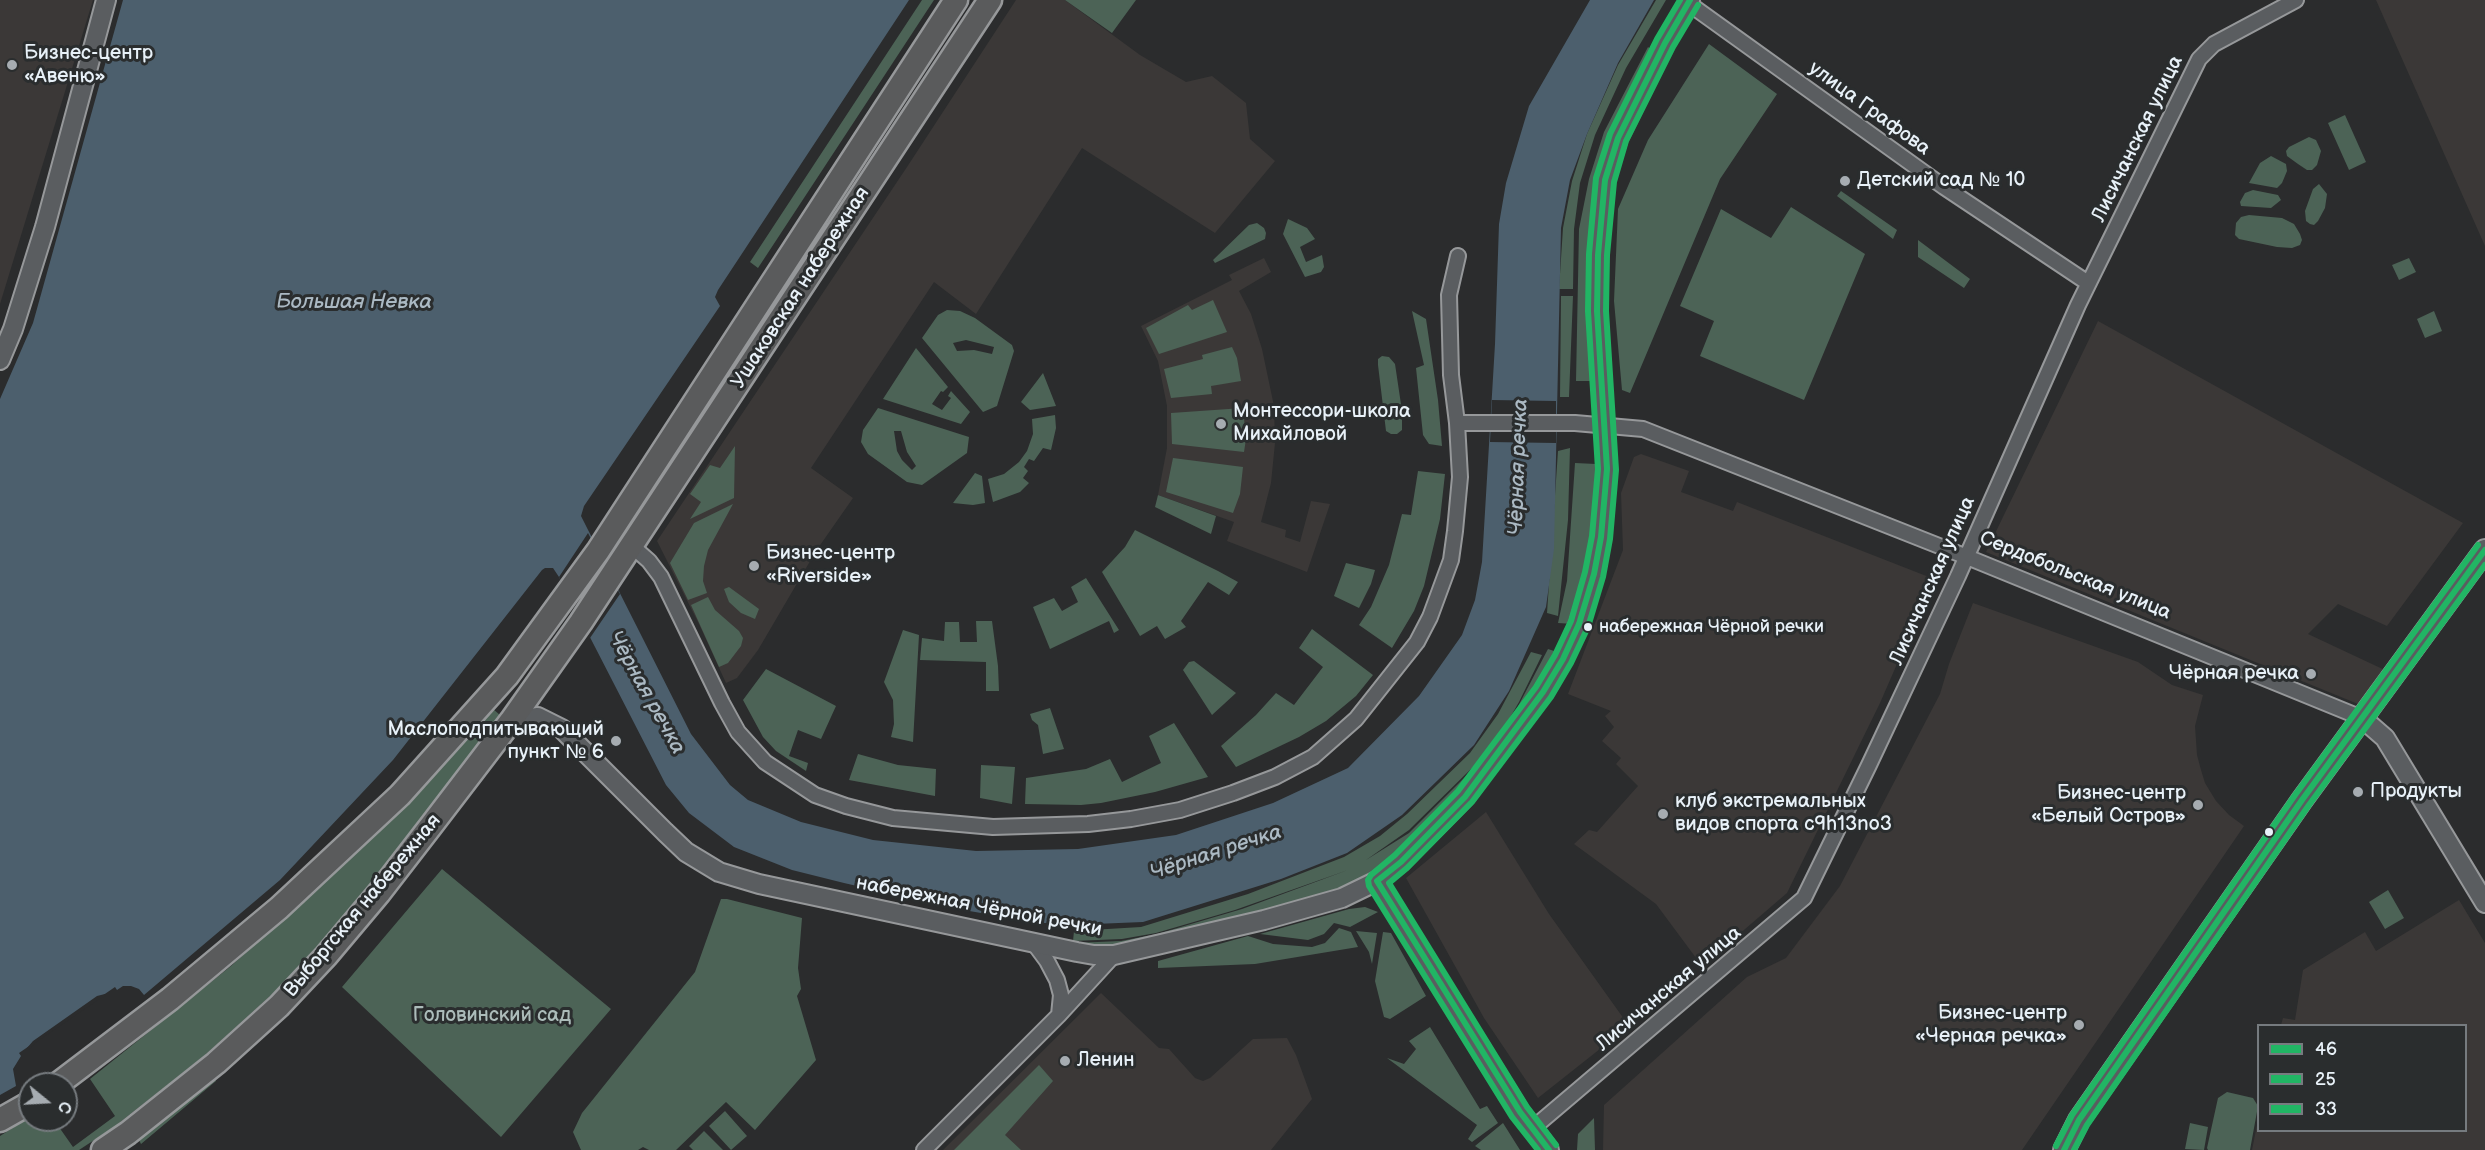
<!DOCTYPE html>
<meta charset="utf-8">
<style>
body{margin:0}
#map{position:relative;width:2485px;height:1150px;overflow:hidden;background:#2b2c2d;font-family:"Balsamiq Sans",sans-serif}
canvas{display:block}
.legend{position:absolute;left:2257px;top:1024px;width:210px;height:108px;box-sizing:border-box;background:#2a2d2e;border:2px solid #767b7f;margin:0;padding:8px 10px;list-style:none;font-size:18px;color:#e8f1f8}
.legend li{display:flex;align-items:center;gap:12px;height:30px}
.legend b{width:30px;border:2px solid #767b7f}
.north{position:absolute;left:18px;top:1072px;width:60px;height:60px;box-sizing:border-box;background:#2a2d2e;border:2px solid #767b7f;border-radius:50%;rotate:108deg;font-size:16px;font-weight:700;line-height:24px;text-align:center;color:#e8f1f8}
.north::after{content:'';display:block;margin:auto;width:21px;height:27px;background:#a6acb1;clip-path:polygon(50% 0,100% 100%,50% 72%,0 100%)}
</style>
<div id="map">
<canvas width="2485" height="1150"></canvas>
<ul class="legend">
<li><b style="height:8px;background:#21b564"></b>46</li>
<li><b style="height:8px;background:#21b564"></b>25</li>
<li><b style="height:8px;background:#21b564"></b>33</li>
</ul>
<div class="north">С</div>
</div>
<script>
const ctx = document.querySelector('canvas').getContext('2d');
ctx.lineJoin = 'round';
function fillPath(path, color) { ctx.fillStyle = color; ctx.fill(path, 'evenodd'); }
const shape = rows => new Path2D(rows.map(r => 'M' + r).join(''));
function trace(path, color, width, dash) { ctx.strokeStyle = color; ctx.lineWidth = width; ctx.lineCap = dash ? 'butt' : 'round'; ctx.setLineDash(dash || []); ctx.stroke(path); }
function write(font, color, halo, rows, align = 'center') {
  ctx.font = font + ' "Balsamiq Sans",sans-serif'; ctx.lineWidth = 6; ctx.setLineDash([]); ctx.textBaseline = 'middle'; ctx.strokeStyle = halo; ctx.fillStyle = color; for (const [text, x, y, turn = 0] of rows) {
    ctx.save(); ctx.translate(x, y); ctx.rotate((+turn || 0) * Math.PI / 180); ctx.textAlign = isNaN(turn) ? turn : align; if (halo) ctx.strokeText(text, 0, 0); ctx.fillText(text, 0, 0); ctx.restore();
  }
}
fillPath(shape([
 [0,0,93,0,0,304],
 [1016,0,1065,0,1140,55,1186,82,1212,76,1246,103,1250,139,1275,161,1215,233,1082,148,976,314,934,282,811,468,853,498,816,551,758,650,737,678,726,683,699,624,657,541,907,167],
 [2376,0,2485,0,2485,246],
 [1264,258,1271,272,1239,291,1251,314,1262,349,1274,406,1275,443,1271,483,1261,522,1286,530,1285,537,1300,542,1311,501,1330,504,1307,572,1227,541,1234,522,1158,495,1167,448,1167,406,1158,361,1141,326,1232,280,1229,275],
 [2098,321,2463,523,2387,626,2338,604,2308,634,2389,672,2363,706,1986,552],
 [1641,454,1689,471,1681,492,1733,511,1737,502,1934,579,1880,703,1787,893,1702,966,1656,904,1574,844,1589,830,1597,832,1638,786,1616,764,1621,758,1602,741,1614,727,1605,716,1611,711,1568,694,1623,550,1621,493,1634,457],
 [1973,603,2138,662,2172,685,2203,695,2195,726,2197,755,2201,770,2205,783,2216,801,2229,815,2244,826,2022,1150,1603,1150,1604,1105,1747,977,1786,958,1840,886,1940,694,1949,664],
 [1486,812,1549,914,1629,1026,1538,1098,1484,1018,1406,878],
 [2459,900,2485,943,2485,1150,2252,1150,2258,1120,2258,1130,2466,1130,2466,1026,2281,1025,2283,1018,2295,1020,2303,970,2365,932,2376,951],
 [1101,993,1159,1048,1169,1049,1195,1078,1203,1081,1210,1078,1253,1039,1287,1038,1296,1055,1312,1099,1271,1150,943,1150]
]), '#3b3837');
fillPath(shape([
 [922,0,934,0,758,268,750,262],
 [1065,0,1136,0,1112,33],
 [1656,0,1666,0,1626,68,1595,135,1580,183,1574,229,1573,289,1559,289,1563,228,1572,181,1587,134,1618,65],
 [1709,44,1777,94,1720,179,1630,393,1622,390,1614,301,1618,209,1648,140],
 [1648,47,1652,50,1610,136,1595,181,1587,256,1586,315,1592,381,1576,381,1579,229,1589,179,1604,132],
 [2345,115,2366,162,2349,170,2328,123],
 [2309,137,2316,140,2321,151,2317,165,2312,170,2307,170,2298,164,2287,156,2286,151,2289,147],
 [2271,156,2286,164,2287,171,2282,183,2277,188,2249,183,2260,163],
 [2319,184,2327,194,2325,208,2318,221,2314,225,2310,224,2306,221,2305,211,2313,189],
 [2253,190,2278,195,2281,200,2271,208,2241,206,2240,202,2245,193],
 [1841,191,1897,230,1893,239,1837,196],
 [1791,207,1865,254,1804,400,1700,356,1714,321,1680,306,1721,209,1771,238],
 [2249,215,2282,218,2294,224,2300,234,2302,240,2300,245,2292,248,2277,247,2239,239,2235,235,2236,223,2241,217],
 [1288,219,1307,228,1315,239,1300,247,1306,262,1322,255,1324,267,1321,272,1305,277,1283,234],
 [1257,223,1264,228,1266,233,1265,239,1215,263,1213,260,1249,225],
 [1918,240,1970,279,1964,288,1918,257],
 [2409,258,2416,272,2399,280,2392,265],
 [1561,296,1573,296,1569,397,1560,397],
 [1213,300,1227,332,1159,354,1146,328,1188,305,1192,310],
 [947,310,960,311,975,318,1012,345,1014,351,997,406,983,412,922,338,938,315],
 [966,340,994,347,992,354,974,350,957,351,953,343],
 [1412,311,1426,319,1438,400,1442,446,1429,444,1423,435,1416,368,1424,365],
 [2434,311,2442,331,2425,338,2417,319],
 [1232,347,1237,358,1241,381,1211,386,1212,394,1171,398,1164,369,1203,359,1202,355],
 [916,348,948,387,943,392,941,391,932,404,942,410,951,398,948,396,951,391,970,412,961,424,883,399],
 [1382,356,1389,357,1395,364,1402,411,1402,430,1397,434,1391,434,1386,431,1378,365,1378,359],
 [1043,373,1056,406,1030,410,1021,402],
 [878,408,969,437,967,453,922,485,907,482,868,454,861,442,863,430],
 [894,431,901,431,907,452,916,466,912,470,902,460,897,451],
 [1243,408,1246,439,1244,452,1172,444,1171,413],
 [1055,415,1056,428,1051,450,1043,448,1034,461,1029,459,1024,467,1028,471,1023,478,1029,483,1020,492,993,502,988,479,1004,474,1019,462,1027,451,1033,434,1032,419],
 [735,446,734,498,690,519,701,502,690,494,710,465,720,468],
 [1570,448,1568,520,1558,616,1547,613,1558,451],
 [1173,458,1243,467,1240,494,1233,513,1166,492],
 [1575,463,1596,464,1596,502,1592,553,1574,624,1558,623,1567,581],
 [1418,471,1445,474,1440,519,1424,586,1414,611,1392,648,1359,625,1371,607,1389,565,1402,514,1411,515],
 [975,473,982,476,985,503,973,505,953,503],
 [1158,495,1216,516,1211,534,1155,507],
 [733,504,708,550,704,566,703,581,707,593,688,600,670,563,694,523],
 [1135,530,1218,571,1238,582,1229,595,1208,582,1181,621,1186,627,1165,639,1157,626,1140,636,1102,572,1125,547],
 [1346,563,1375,570,1371,584,1359,608,1334,596],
 [1086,578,1119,630,1114,633,1109,621,1050,649,1033,607,1054,598,1062,611,1078,602,1071,587],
 [729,587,759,609,755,619,741,613,729,602,724,589],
 [708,597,715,610,739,631,743,638,741,646,728,663,719,667,691,605],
 [976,621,992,621,998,666,999,691,986,691,986,662,920,660,922,638,944,641,945,622,959,622,960,642,977,642],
 [1312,629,1373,675,1356,696,1326,721,1299,737,1236,767,1221,746,1256,715,1276,693,1294,705,1323,667,1299,648],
 [903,630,919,635,913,742,891,737,894,724,893,700,884,682],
 [1548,649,1560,653,1545,677,1514,714],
 [1531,652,1542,655,1519,702,1501,733,1477,763,1409,830,1366,860,1409,833,1481,761,1475,776,1439,813,1370,876,1357,884,1315,900,1098,953,1074,943,1121,941,1157,934,1242,909,1348,870,1235,910,1156,933,1122,939,1073,941,1074,931,1141,927,1248,894,1344,857,1380,836,1407,814,1470,753,1498,714],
 [1194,661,1236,693,1212,715,1183,670,1189,662],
 [766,669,836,706,821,739,798,730,789,756,808,763,806,771,776,751,763,737,743,700],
 [1050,708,1064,749,1043,754,1038,725,1032,720,1030,714],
 [493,709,500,715,415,828,359,902,290,978,204,1056,114,1127,79,1150,0,1150,0,1136,30,1117,30,1120,54,1120,73,1147,115,1116,90,1079,231,966,323,883,408,801],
 [1174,723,1208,777,1155,792,1101,803,1081,805,1025,804,1026,778,1086,769,1110,759,1122,782,1161,763,1149,736],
 [858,754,898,765,936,769,935,796,849,780],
 [981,765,1015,767,1012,804,980,798],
 [442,869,611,1009,501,1137,342,987],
 [2388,890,2404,918,2385,929,2369,902],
 [721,899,727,899,802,918,798,968,801,989,797,996,816,1060,755,1130,726,1102,676,1150,649,1150,643,1147,638,1150,581,1150,573,1132,582,1113,695,972],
 [1365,907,1378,912,1350,927,1334,923,1324,934,1308,940,1260,934,1349,909],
 [1339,928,1351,932,1358,947,1255,964,1158,968,1158,961,1248,936,1273,944,1312,947,1325,943],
 [1356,931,1377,933,1372,964,1369,952],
 [1383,932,1391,933,1426,996,1390,1019,1384,1017,1375,981],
 [1430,1027,1480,1109,1487,1106,1498,1123,1472,1142,1468,1139,1477,1125,1387,1058,1404,1064,1416,1049,1409,1041],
 [1039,1065,1053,1081,1005,1135,1021,1150,954,1150],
 [213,1076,216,1081,141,1144,139,1140],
 [2227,1092,2253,1098,2258,1106,2250,1150,2208,1150,2207,1148,2218,1098],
 [725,1111,747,1136,731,1150,709,1126],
 [1594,1118,1595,1150,1577,1150,1578,1134],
 [1503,1123,1520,1150,1481,1150,1475,1146],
 [2190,1123,2208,1127,2204,1150,2185,1149],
 [704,1131,723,1150,693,1150,689,1146]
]), '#4c6356');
fillPath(shape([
 [123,0,909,0,718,290,715,297,720,306,584,506,581,516,691,734,730,785,748,800,801,822,873,840,976,851,1078,849,1176,835,1273,803,1348,768,1419,696,1462,635,1475,600,1482,562,1495,344,1499,224,1506,183,1529,106,1590,0,1654,0,1618,63,1587,134,1570,180,1561,228,1554,549,1546,607,1509,691,1474,745,1402,815,1347,853,1281,879,1143,922,1070,925,1033,922,952,908,844,883,792,870,734,847,689,813,666,785,559,577,553,568,545,568,542,570,393,760,280,880,144,995,139,989,131,986,123,986,117,990,115,987,19,1053,21,1056,13,1069,16,1086,0,1095,0,399,33,323]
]), '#4c5f6d');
fillPath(shape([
 [1492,400,1556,401,1556,443,1490,442],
 [588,533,620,594,590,638,559,577],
 [105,994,106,996,98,1000,35,1043,29,1050,27,1048,33,1041,97,996]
]), '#2b2c2d');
const minor = shape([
 [1688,3,1944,187,2088,283],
 [1457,423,1575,423,1643,429,1967,557,2362,718],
 [632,546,649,561,661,577,722,703,738,732,765,762,815,795,846,806,893,818,993,827,1088,824,1131,819,1180,810,1233,793,1275,777,1313,757,1356,719,1417,642,1430,617,1451,560,1455,531,1460,477,1457,423,1451,375,1449,295,1458,256],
 [1033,942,1047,961,1057,980,1061,995,1059,1015],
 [1532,1129,1804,898,1869,765,1958,576,2078,305,2199,59,2214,44,2296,0],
 [924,1150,1059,1015,1114,955]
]);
const tertiary = shape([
 [0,360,13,329,45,227,106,0],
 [2362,718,2385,738,2485,903],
 [511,721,538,717,562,729,665,832,686,852,719,872,759,884,1077,952,1094,955,1114,955,1264,920,1342,898,1377,881,1401,862,1465,797,1543,692,1563,659,1579,624,1594,574,1601,537,1607,469,1597,311,1598,255,1605,180,1618,138,1665,43,1690,0],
 [1377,881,1520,1112,1549,1150]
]);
const secondary = shape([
 [2064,1150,2079,1120,2302,800,2485,550]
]);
const primary = shape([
 [58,1084,170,999,279,908,400,795,507,676,598,551,956,0],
 [0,1120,30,1103],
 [103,1150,128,1133,216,1063,279,1006,326,956,379,893,430,827,511,721,581,622,990,0]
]);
trace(minor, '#96989a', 18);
trace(tertiary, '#96989a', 22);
trace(secondary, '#96989a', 24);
trace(primary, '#96989a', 27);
trace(minor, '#5a5d60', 14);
trace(tertiary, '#5a5d60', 18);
trace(secondary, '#5a5d60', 20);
trace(primary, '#5a5b5c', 22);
trace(shape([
 [1549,1150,1520,1112,1377,881,1401,862,1465,797,1543,692,1563,659,1579,624,1594,574,1601,537,1607,469,1597,311,1598,255,1605,180,1618,138,1665,43,1690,0],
 [2064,1150,2079,1120,2302,800,2485,550]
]), '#21b564', 6);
trace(shape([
 [1556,1145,1527,1107,1389,883,1407,868,1472,802,1551,697,1571,663,1588,627,1603,577,1610,539,1616,470,1606,311,1607,255,1614,182,1626,141,1673,47,1698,5],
 [2074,1150,2087,1125,2309,805,2485,565]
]), '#21b564', 6);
trace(shape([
 [2056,1146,2072,1115,2295,795,2478,545],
 [1538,1150,1512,1117,1369,886,1368,880,1371,875,1395,855,1458,791,1536,687,1555,655,1571,621,1585,572,1592,536,1598,469,1588,311,1589,254,1596,178,1610,134,1657,39,1680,0]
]), '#21b564', 6);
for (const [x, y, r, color] of [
 [12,65,6,"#a6acb1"],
 [1845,181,6,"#a6acb1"],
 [1221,424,6,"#a6acb1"],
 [754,566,6,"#a6acb1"],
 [1588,627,5,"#e8f1f8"],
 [2311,674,6,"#a6acb1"],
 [616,741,6,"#a6acb1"],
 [2358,792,6,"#a6acb1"],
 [2198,805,6,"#a6acb1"],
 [1663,814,6,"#a6acb1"],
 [2269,832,5,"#e8f1f8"],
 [2079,1025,6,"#a6acb1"],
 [1065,1061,6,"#a6acb1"]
]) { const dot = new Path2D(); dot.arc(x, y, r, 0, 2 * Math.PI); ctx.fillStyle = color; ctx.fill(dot); trace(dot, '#2a2d2e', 2); }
write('18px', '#e8f1f8', '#2a2d2e', [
 ["набережная Чёрной речки",1599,627]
], 'left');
write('20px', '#e8f1f8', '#2a2d2e', [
 ["Бизнес-центр",24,54],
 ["«Авеню»",24,77],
 ["Детский сад № 10",1857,181],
 ["Монтессори-школа",1233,412],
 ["Михайловой",1233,435],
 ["Бизнес-центр",766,554],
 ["«Riverside»",766,577],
 ["Чёрная речка",2299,674,"right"],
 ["Маслоподпитывающий",604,730,"right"],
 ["пункт № 6",604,753,"right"],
 ["Продукты",2370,792],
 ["Бизнес-центр",2186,794,"right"],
 ["«Белый Остров»",2186,817,"right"],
 ["клуб экстремальных",1675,802],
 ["видов спорта c9h13no3",1675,825],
 ["Бизнес-центр",2067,1014,"right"],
 ["«Черная речка»",2067,1037,"right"],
 ["Ленин",1077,1061]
], 'left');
write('20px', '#e8f1f8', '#2a2d2e', [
 ["улица Графова",1869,109,36],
 ["Лисичанская улица",2138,139,-64],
 ["Ушаковская набережная",801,288,-57],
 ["Сердобольская улица",2075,576,22],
 ["Лисичанская улица",1933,581,-66],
 ["Выборгская набережная",363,906,-50],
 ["набережная Чёрной речки",979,907,11],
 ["Лисичанская улица",1669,989,-40]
]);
write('20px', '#acbcba', '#2a2d2e', [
 ["Головинский сад",492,1016]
]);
write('italic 21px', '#abb9c3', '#2a2d2e', [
 ["Большая Невка",354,303],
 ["Чёрная речка",1519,467,-88],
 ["Чёрная речка",646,693,61],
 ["Чёрная речка",1216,853,-18]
]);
</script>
